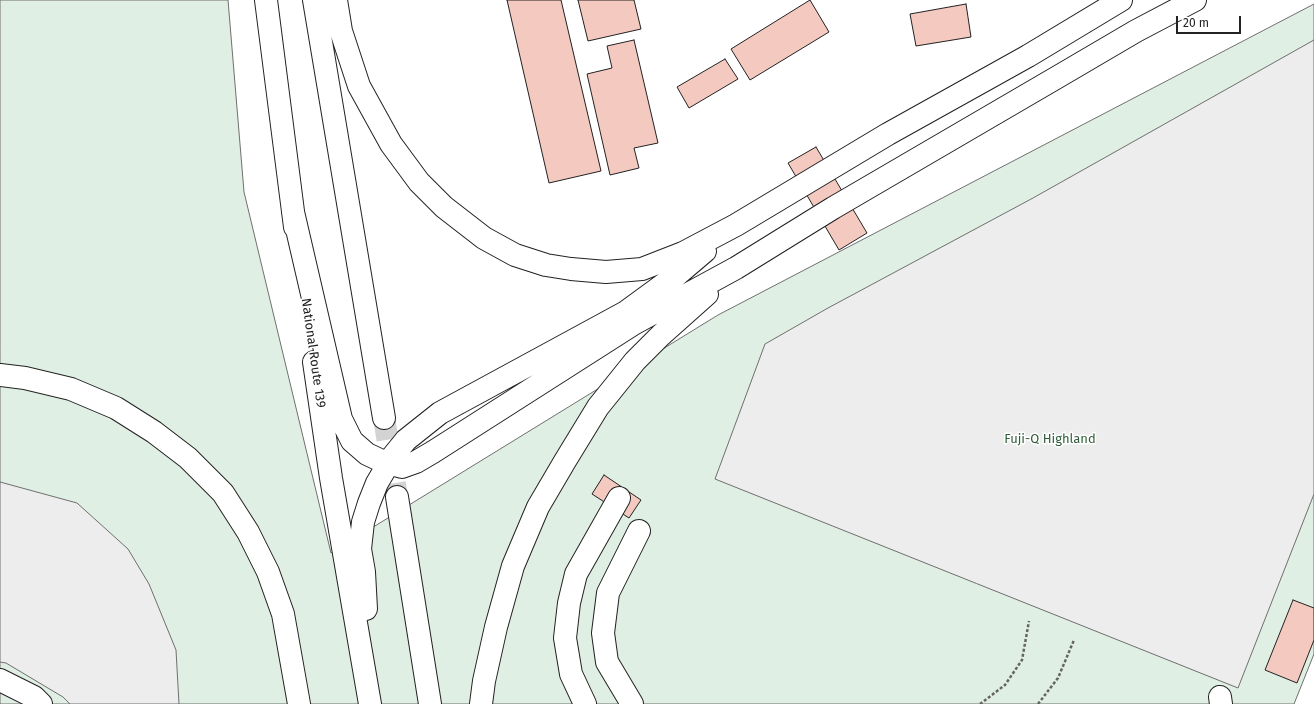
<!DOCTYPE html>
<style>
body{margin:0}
#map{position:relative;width:1314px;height:704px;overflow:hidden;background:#fff;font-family:"Fira Sans",sans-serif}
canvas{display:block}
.scale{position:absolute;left:1176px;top:16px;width:65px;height:18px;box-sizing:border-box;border:2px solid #222;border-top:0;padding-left:5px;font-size:12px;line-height:14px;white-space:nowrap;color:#222;-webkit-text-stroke:3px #fff;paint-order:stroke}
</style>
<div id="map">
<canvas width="1314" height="704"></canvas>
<div class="scale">20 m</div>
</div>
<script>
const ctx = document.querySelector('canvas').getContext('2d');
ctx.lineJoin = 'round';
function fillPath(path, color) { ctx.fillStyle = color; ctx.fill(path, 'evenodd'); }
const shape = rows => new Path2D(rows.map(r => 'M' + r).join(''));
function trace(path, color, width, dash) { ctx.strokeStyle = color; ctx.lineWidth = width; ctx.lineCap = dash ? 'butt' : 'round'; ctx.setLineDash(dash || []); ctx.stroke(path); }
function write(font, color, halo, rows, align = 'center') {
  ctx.font = font + ' "Fira Sans",sans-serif'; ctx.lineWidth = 3; ctx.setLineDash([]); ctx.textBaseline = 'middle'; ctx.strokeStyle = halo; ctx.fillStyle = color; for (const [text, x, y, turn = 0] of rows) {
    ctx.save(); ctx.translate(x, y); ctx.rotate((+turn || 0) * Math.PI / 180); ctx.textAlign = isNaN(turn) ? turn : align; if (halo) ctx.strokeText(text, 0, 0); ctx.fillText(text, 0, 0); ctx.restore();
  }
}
const green = shape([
 [0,0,228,0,244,192,331,553,718,315,1314,4,1314,654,1294,704,0,704,0,0]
]);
fillPath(green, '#e0efe3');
trace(green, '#6f6f6f', 1);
const parking = shape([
 [1314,40,1314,494,1238,688,715,479,765,344,828,308,1033,198,1314,40],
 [0,482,77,503,128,549,149,584,176,650,179,704,70,704,63,697,6,663,0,662,0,482]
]);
fillPath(parking, '#ededed');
trace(parking, '#6f6f6f', 1);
const building = shape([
 [507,0,561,0,601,171,549,183,507,0],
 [578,0,634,0,641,29,588,41,578,0],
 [810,0,829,32,750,80,731,49,810,0],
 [966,4,971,37,916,46,910,14,966,4],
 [634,40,658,143,634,148,639,168,610,175,587,74,612,68,607,46,634,40],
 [725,59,738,79,689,108,677,87,725,59],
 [816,147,867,233,839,250,788,163,816,147],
 [604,475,641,500,629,518,592,494,604,475],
 [1293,600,1314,608,1314,640,1297,683,1265,670,1293,600]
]);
fillPath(building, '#f3c9c0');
trace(building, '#222', 1);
trace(shape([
 [384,418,397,497]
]), '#d3d3d3', 22, [22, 11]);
const minor = shape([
 [0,680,34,697,41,704],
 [1220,697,1221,704],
 [585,704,571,674,565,638,569,603,576,574,619,498],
 [632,704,607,662,603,633,608,593,639,531]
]);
const major = shape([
 [0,375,25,378,71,389,116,408,154,432,188,458,223,493,248,532,268,572,283,614,299,704]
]);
const highway = shape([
 [266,0,295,227],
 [314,0,384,418],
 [336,0,341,31,359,86,391,144,419,182,444,207,484,238,515,255,546,265,571,269,606,272,642,269,683,253,736,225,888,134,1028,56,1121,0],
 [293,212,341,419,352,441,367,454,384,462,402,467,416,462,433,452,635,323,736,268,833,208,1061,75,1136,31,1195,0],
 [314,362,331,478,370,704],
 [397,497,430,704],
 [366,609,364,572,360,549,363,522,369,503,377,483,393,456,406,440,440,413,626,312,678,274,705,251],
 [481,704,484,681,496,627,513,566,538,507,565,461,598,407,635,361,661,335,707,294]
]);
trace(minor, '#222', 24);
trace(major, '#222', 24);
trace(highway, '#222', 24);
trace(shape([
 [980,704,1005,685,1022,660,1029,621],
 [1038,704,1058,678,1074,640]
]), '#646464', 2.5, [3, 2]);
trace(minor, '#fff', 22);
trace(major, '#fff', 22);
trace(highway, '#fff', 22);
write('13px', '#222', '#fff', [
 ["National Route 139",313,353,82]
]);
write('13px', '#2f5e38', '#fff', [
 ["Fuji-Q Highland",1050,439]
]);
</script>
